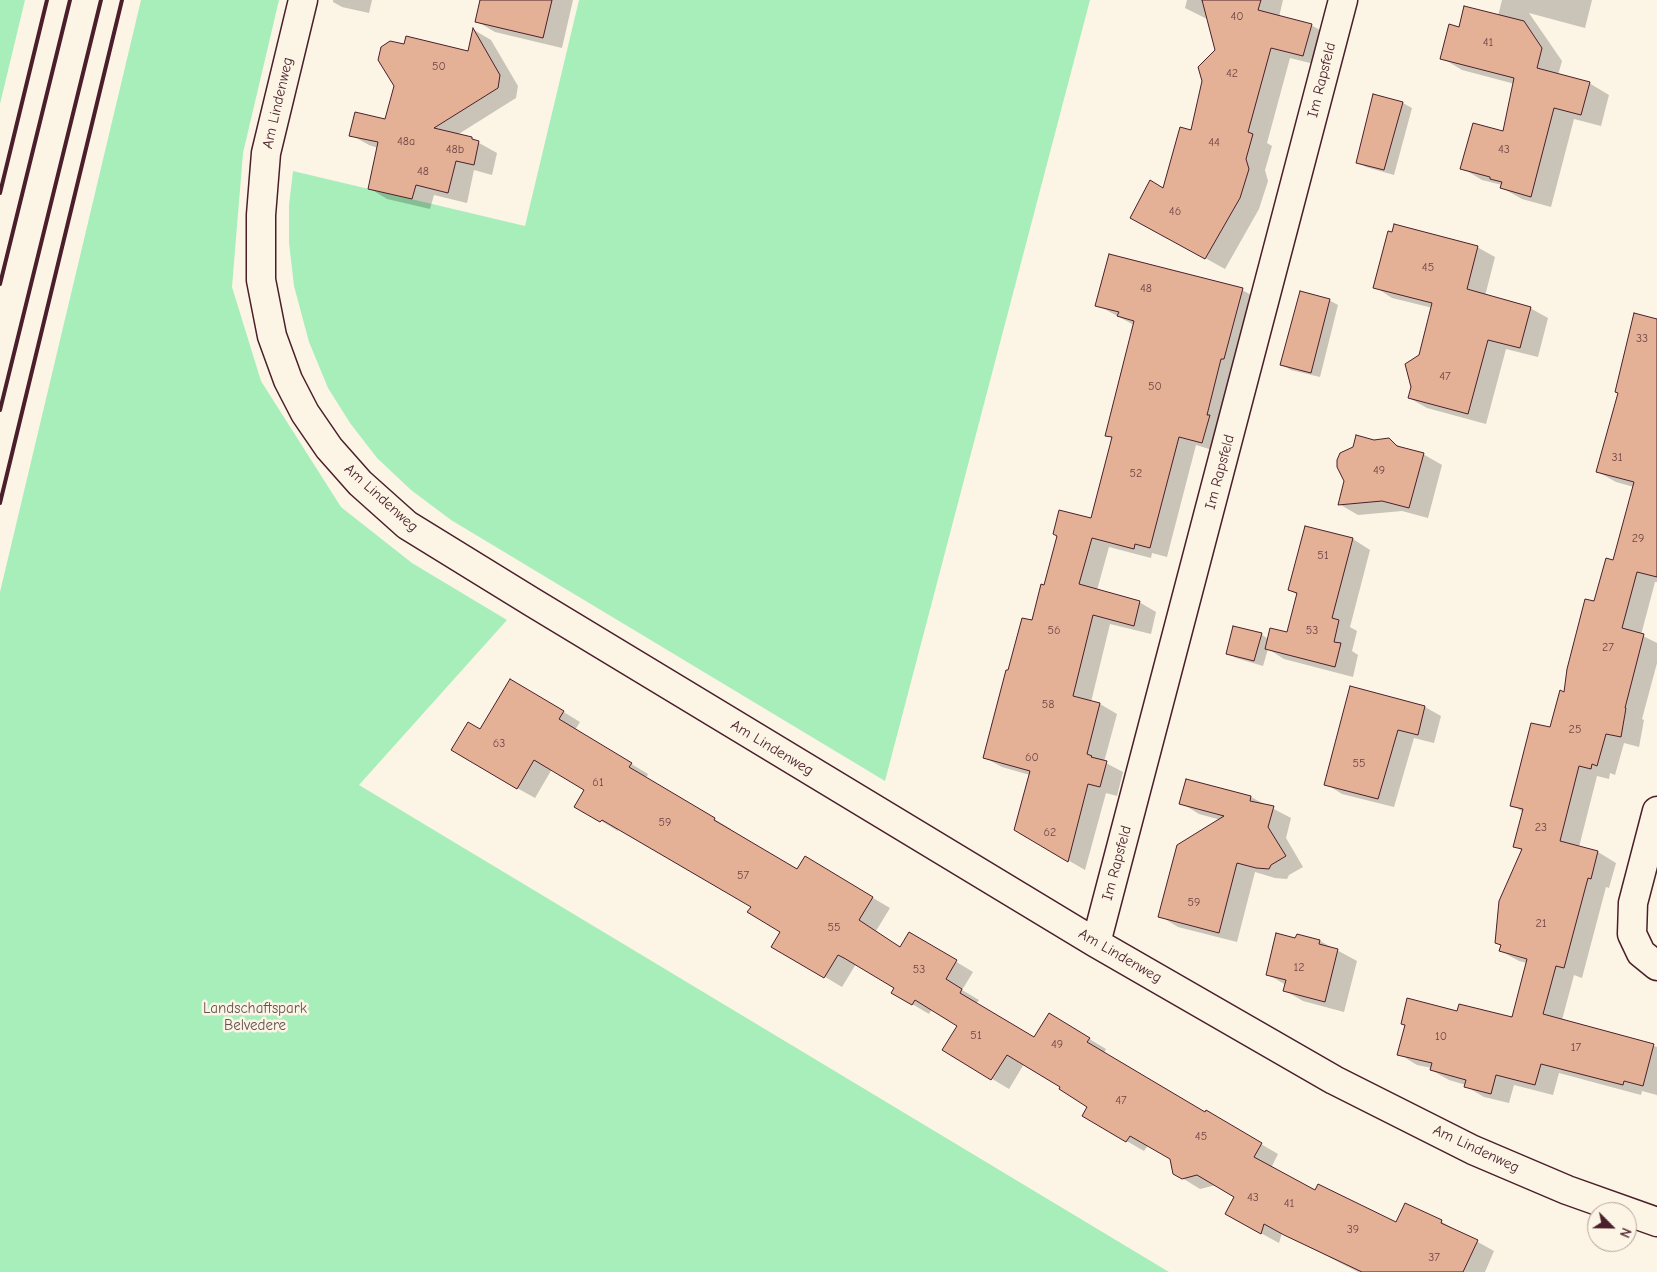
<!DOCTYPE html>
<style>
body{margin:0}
#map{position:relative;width:1657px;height:1272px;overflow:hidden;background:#fcf5e5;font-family:"Comic Neue",sans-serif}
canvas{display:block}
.north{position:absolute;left:1587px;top:1202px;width:50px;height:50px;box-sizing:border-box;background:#fcf5e5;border:1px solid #b59f9b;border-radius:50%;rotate:113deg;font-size:14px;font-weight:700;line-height:20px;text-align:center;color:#4a1f2b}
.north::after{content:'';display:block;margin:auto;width:18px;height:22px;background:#4a1f2b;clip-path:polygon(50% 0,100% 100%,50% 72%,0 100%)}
</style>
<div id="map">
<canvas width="1657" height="1272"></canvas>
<div class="north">N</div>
</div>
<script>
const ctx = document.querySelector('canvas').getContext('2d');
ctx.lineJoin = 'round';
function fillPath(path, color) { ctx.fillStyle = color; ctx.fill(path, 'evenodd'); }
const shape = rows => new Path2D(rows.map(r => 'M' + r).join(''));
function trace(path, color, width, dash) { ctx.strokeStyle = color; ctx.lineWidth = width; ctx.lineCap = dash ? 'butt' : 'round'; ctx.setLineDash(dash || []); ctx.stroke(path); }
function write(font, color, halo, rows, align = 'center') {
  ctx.font = font + ' "Comic Neue",sans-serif'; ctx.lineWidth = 5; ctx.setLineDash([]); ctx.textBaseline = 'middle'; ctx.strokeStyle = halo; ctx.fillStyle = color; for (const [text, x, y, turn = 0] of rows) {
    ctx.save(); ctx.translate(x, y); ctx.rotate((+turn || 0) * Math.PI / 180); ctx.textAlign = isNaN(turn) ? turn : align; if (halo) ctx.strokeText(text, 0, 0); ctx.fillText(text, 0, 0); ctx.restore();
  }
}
fillPath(shape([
 [0,0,25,0,0,104],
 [141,0,279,0,243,153,232,287,261,381,341,507,412,563,507,620,359,785,1169,1272,0,1272,0,592],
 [579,0,1090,0,885,781,451,520,411,490,377,458,350,423,328,388,309,342,294,286,289,243,289,205,293,171,525,226]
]), '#a8eeba');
fillPath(shape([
 [333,0,372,0,369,13,342,7,333,2],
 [481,0,573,0,562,48,495,32,476,21],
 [1187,0,1283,0,1279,17,1311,25,1331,36,1322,66,1290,58,1267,143,1272,146,1265,170,1268,181,1259,209,1225,269,1151,228,1164,189,1192,131,1217,50,1209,20,1185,8],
 [1502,0,1592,0,1585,28,1529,13,1562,61,1558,75,1589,83,1609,95,1601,126,1574,119,1551,207,1522,199,1502,188,1502,185,1482,180,1462,168,1504,133,1515,84,1462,70,1442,58,1460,28,1498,16],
 [474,30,491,40,518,86,516,98,457,135,472,139,497,153,492,175,474,170,467,203,434,195,430,209,387,199,369,188,378,148,369,145,351,135,386,120,469,53],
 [1403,103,1412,108,1394,175,1366,167,1357,162],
 [1477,247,1495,257,1485,296,1530,308,1548,318,1538,357,1506,349,1486,424,1427,408,1409,398,1433,308,1392,298,1375,287],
 [1242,290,1259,299,1219,452,1196,445,1167,557,1152,553,1151,558,1109,547,1097,590,1139,602,1156,612,1151,634,1110,624,1091,702,1100,704,1117,714,1104,762,1123,772,1117,796,1106,793,1085,870,1016,830,1030,775,1002,767,985,758,1009,672,1033,622,1045,587,1092,520,1113,438,1107,435,1134,325,1097,305],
 [1329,300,1338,305,1320,377,1291,370,1282,365],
 [1657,319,1657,582,1655,582,1641,635,1657,643,1657,663,1642,719,1644,720,1639,747,1624,743,1615,775,1610,773,1609,779,1597,776,1579,847,1598,852,1616,863,1609,888,1606,887,1582,978,1574,975,1562,1020,1657,1047,1657,1095,1642,1091,1641,1095,1559,1073,1553,1095,1514,1085,1509,1103,1484,1097,1465,1086,1466,1085,1449,1080,1431,1070,1432,1068,1417,1065,1399,1054,1458,1012,1513,1019,1527,963,1519,961,1501,951,1502,946,1497,943,1523,851,1515,846,1523,812,1512,805,1551,729,1565,693,1595,603,1614,561,1634,487,1616,482,1598,472],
 [1388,440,1404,449,1423,454,1442,465,1428,518,1402,511,1358,515,1339,504,1374,441],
 [1353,539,1370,550,1350,627,1357,631,1352,651,1358,655,1353,677,1284,659,1268,649,1263,666,1236,658,1227,653,1261,634,1268,639,1288,633,1298,595,1289,590],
 [511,680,580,722,575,730,648,774,646,778,731,829,730,831,797,871,822,868,890,908,876,931,901,948,927,944,973,972,962,990,979,1000,976,1004,1035,1039,1066,1025,1106,1049,1104,1053,1205,1114,1206,1112,1278,1154,1271,1168,1315,1192,1397,1224,1405,1205,1442,1222,1494,1251,1485,1272,1358,1272,1282,1233,1279,1243,1244,1224,1236,1197,1216,1185,1200,1189,1174,1173,1171,1158,1148,1145,1144,1151,1083,1116,1089,1106,1062,1086,1024,1064,1009,1089,944,1050,959,1026,932,1009,929,1014,912,1004,896,987,856,964,842,987,773,946,782,931,752,906,619,829,618,831,576,806,586,790,552,769,535,798,517,788,480,730],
 [1351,688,1425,707,1441,716,1434,743,1414,738,1394,807,1342,794,1326,784],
 [1251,797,1291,818,1286,838,1303,867,1289,875,1287,879,1275,878,1255,872,1237,942,1178,927,1160,916,1221,820,1199,814,1181,803],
 [1298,935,1320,941,1357,961,1344,1012,1303,1001,1284,990,1286,985,1267,974]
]), '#0003');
const building = shape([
 [480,0,552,0,543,38,475,22,480,0],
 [1202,0,1261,0,1258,10,1312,24,1303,56,1271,48,1248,132,1253,134,1246,159,1249,169,1240,198,1205,259,1130,218,1150,180,1163,188,1180,127,1191,130,1202,81,1198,67,1215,50,1202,0],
 [1464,6,1524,21,1542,48,1537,68,1590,82,1581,115,1554,108,1531,197,1500,188,1502,182,1490,179,1490,177,1460,169,1473,123,1503,131,1514,78,1440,59,1449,24,1459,27,1464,6],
 [473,28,500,75,498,88,434,128,472,137,472,139,479,141,474,165,456,161,448,193,416,185,412,199,368,189,378,142,349,136,355,112,385,119,394,86,378,60,381,47,390,41,404,44,406,36,468,51,473,28],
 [1373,94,1403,102,1384,170,1356,163,1373,94],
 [1394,224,1478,246,1467,289,1531,307,1520,348,1488,340,1468,414,1408,398,1411,387,1405,364,1419,355,1432,303,1373,288,1388,231,1392,232,1394,224],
 [1109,254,1243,288,1224,359,1221,359,1207,415,1210,415,1202,443,1179,437,1150,548,1135,544,1134,549,1092,538,1079,584,1140,601,1134,626,1093,615,1073,696,1100,703,1087,754,1092,756,1091,757,1107,761,1100,787,1088,784,1068,862,1014,830,1030,771,983,758,1006,670,1008,670,1022,618,1032,620,1041,584,1044,585,1057,536,1053,534,1059,510,1091,518,1112,437,1105,436,1134,321,1117,316,1119,312,1095,306,1109,254],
 [1300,291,1330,299,1311,373,1280,365,1300,291],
 [1634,313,1657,319,1657,577,1637,572,1622,628,1644,634,1625,708,1626,708,1621,737,1606,734,1597,766,1592,764,1591,769,1579,766,1560,841,1598,851,1591,879,1588,878,1564,968,1556,966,1543,1014,1654,1044,1643,1086,1624,1081,1623,1085,1541,1064,1535,1085,1496,1075,1491,1094,1464,1087,1466,1080,1430,1070,1432,1063,1397,1055,1405,1025,1401,1024,1407,998,1457,1011,1459,1004,1512,1017,1527,959,1499,951,1501,945,1495,943,1499,901,1522,849,1513,847,1523,809,1510,806,1531,723,1550,727,1560,690,1564,692,1567,669,1585,599,1594,601,1606,558,1613,560,1634,482,1596,472,1618,393,1615,392,1634,313],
 [1356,435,1374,440,1389,438,1397,446,1424,453,1409,508,1382,501,1338,505,1344,481,1337,467,1337,460,1340,453,1353,447,1356,435],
 [1305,526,1353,538,1332,618,1339,620,1334,642,1341,643,1335,667,1265,649,1270,628,1287,632,1297,593,1288,590,1305,526],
 [1233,626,1262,633,1254,661,1226,654,1233,626],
 [510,679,564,711,559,719,632,763,629,767,715,818,714,820,797,869,805,856,873,897,859,920,900,947,909,932,957,960,946,979,962,989,960,993,1034,1037,1049,1013,1090,1038,1087,1042,1205,1112,1206,1110,1262,1143,1254,1157,1315,1190,1318,1184,1396,1222,1405,1203,1442,1220,1441,1223,1478,1240,1463,1272,1362,1272,1284,1235,1264,1224,1261,1234,1225,1214,1234,1197,1197,1175,1182,1179,1173,1174,1170,1159,1130,1136,1126,1142,1082,1116,1087,1107,1059,1089,1060,1087,1007,1055,991,1080,942,1050,957,1026,915,1000,912,1005,891,993,894,988,844,958,838,955,824,978,771,947,780,932,747,912,751,907,602,820,600,822,574,807,584,790,534,760,517,789,451,750,468,722,480,729,510,679],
 [1350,686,1425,706,1418,735,1398,730,1378,799,1324,785,1350,686],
 [1186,779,1251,796,1250,801,1274,806,1268,827,1286,856,1271,865,1269,869,1256,868,1237,863,1219,933,1158,917,1177,845,1224,816,1179,804,1186,779],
 [1276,933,1295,938,1297,934,1320,940,1319,944,1338,949,1325,1002,1283,991,1286,980,1266,975,1276,933]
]);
fillPath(building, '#e4b196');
trace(building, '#4a1f2b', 1);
const minor = shape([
 [303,0,266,153,261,215,261,280,272,336,288,380,305,413,329,448,360,483,407,525,532,602,1096,943,1334,1080,1473,1150,1567,1190,1657,1222],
 [1657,811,1633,903,1632,934,1641,953,1657,966],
 [1096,943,1343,0]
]);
trace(minor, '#4a1f2b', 31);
trace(minor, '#fcf5e5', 28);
trace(shape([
 [0,193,47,0],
 [0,284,70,0],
 [0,410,101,0],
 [0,503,122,0]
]), '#4a1f2b', 4);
write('12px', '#704446', null, [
 ["40",1237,17],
 ["41",1488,43],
 ["50",439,67],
 ["42",1232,74],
 ["48a",406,142],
 ["44",1214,143],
 ["48b",455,150],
 ["43",1504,150],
 ["48",423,172],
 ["46",1175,212],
 ["45",1428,268],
 ["48",1146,289],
 ["33",1642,339],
 ["47",1445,377],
 ["50",1155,387],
 ["31",1617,458],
 ["49",1379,471],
 ["52",1136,474],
 ["29",1638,539],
 ["51",1323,556],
 ["56",1054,631],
 ["53",1312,631],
 ["27",1608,648],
 ["58",1048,705],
 ["25",1575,730],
 ["63",499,744],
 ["60",1032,758],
 ["55",1359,764],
 ["61",598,783],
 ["59",665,823],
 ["23",1541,828],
 ["62",1050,833],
 ["57",743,876],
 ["59",1194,903],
 ["21",1541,924],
 ["55",834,928],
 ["12",1299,968],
 ["53",919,970],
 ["51",976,1036],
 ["10",1441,1037],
 ["49",1057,1045],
 ["17",1576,1048],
 ["47",1121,1101],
 ["45",1201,1137],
 ["43",1253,1198],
 ["41",1289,1204],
 ["39",1353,1230],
 ["37",1434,1258]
]);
write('15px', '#4a1f2b', '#fcf5e5', [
 ["Im Rapsfeld",1322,80,-76],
 ["Am Lindenweg",278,103,-77],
 ["Im Rapsfeld",1220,472,-75],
 ["Am Lindenweg",381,498,42],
 ["Am Lindenweg",772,748,31],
 ["Im Rapsfeld",1117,863,-75],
 ["Am Lindenweg",1120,956,30],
 ["Am Lindenweg",1476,1149,25]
]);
write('15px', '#62534f', '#fcf5e5', [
 ["Landschaftspark",255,1009],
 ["Belvedere",255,1026]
]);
</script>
